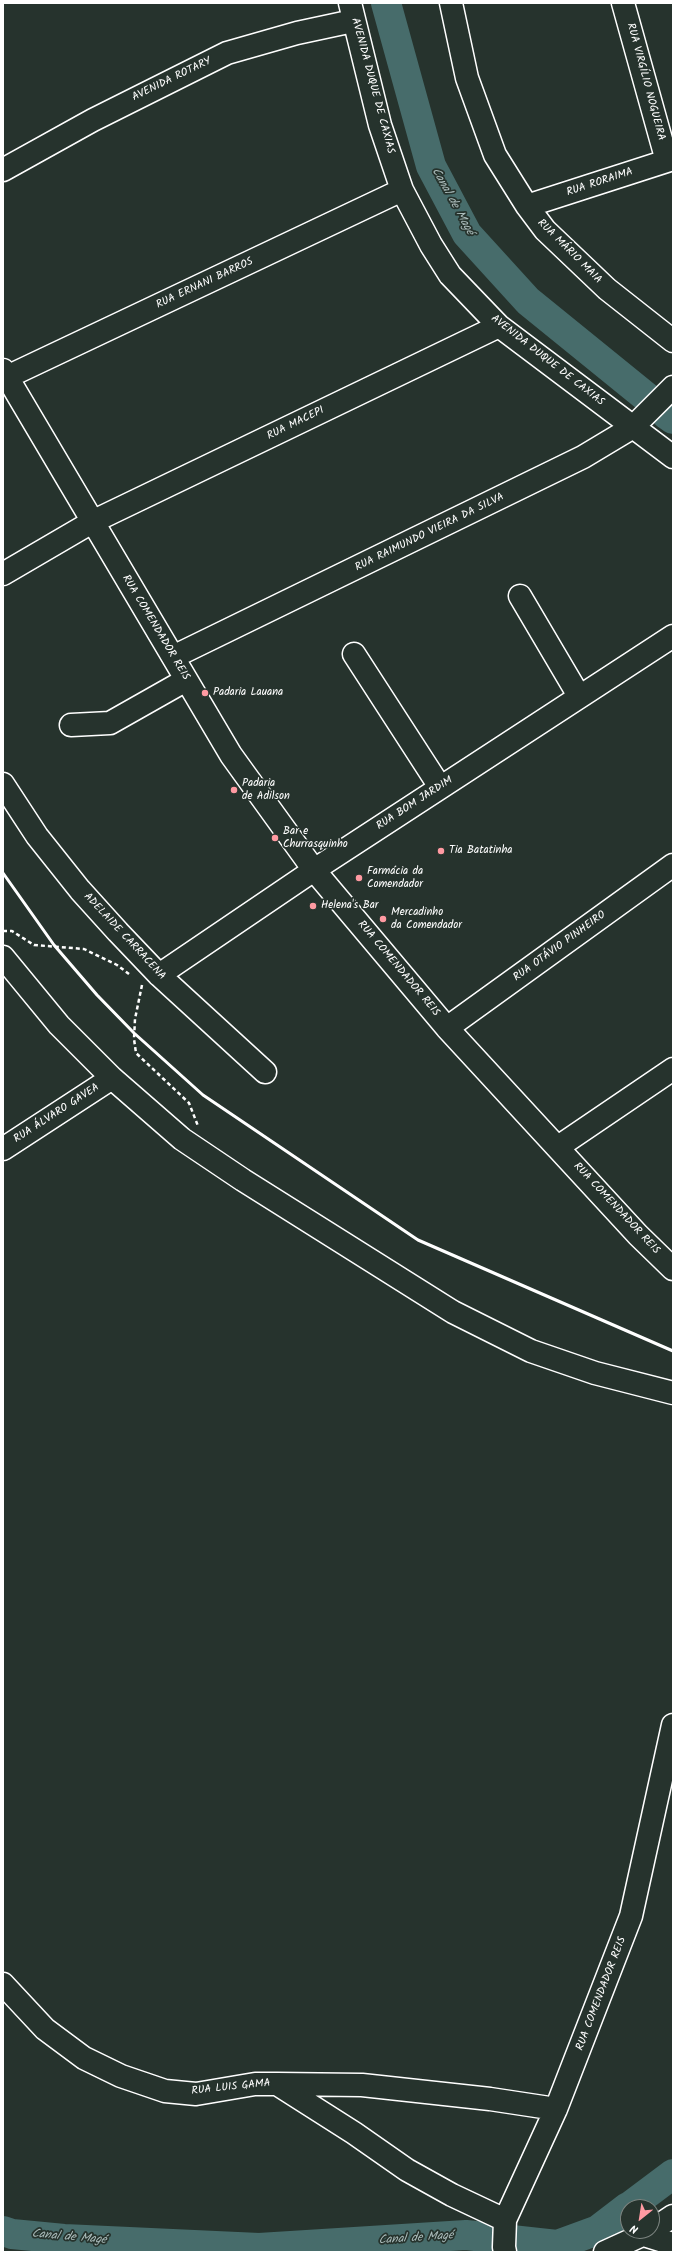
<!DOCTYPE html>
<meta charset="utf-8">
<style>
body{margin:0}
#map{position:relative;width:676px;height:2255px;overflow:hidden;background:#26332d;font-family:Kalam,sans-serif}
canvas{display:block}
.frame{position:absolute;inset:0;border:4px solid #fff;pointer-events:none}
.north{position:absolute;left:620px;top:2199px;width:40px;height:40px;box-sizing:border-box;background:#26332d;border:1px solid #7d8581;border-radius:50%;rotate:210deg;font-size:11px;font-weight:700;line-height:16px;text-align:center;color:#fff}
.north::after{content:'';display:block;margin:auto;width:14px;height:18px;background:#ff9aa2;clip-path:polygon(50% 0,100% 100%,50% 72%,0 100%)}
</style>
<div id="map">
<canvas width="676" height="2255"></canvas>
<div class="frame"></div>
<div class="north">N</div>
</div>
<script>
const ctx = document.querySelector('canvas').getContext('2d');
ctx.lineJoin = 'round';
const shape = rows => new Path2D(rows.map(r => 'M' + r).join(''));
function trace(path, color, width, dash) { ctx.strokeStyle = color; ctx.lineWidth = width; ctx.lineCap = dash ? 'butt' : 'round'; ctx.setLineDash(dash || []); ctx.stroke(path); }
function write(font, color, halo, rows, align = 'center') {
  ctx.font = font + ' Kalam,sans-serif'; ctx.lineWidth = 3.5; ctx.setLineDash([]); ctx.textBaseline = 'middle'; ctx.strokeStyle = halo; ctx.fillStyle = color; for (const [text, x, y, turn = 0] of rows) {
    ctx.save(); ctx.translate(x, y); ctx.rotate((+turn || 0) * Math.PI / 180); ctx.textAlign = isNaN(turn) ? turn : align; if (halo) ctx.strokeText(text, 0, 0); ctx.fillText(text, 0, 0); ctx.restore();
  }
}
trace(shape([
 [386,3,431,166,467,234,528,301,650,400],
 [666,414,673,419],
 [629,2207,673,2174],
 [3,2231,12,2234,64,2239,259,2248,466,2235,557,2245,598,2230,628,2207]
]), '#476c6b', 30);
const minor = shape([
 [350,3,380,125,402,190,431,245,450,275,499,326,673,457],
 [451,3,467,78,495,155,527,206,545,230,607,289,673,341],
 [623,3,667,161],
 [3,170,93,120,227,53,297,33,353,21],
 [527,206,673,159],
 [3,370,231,755,314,870,447,1028,638,1235,673,1269],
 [7,377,402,190],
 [3,574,92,522,499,326],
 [520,596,579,696],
 [354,654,440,787],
 [173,657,583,457,633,427,673,387],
 [71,725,110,723,186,680],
 [3,784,37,836,80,890,118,932,159,975,265,1072],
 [3,957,59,1025,112,1078,182,1139,243,1180,453,1312,531,1351,595,1373,673,1393],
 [159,975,314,870,673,636],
 [447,1028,673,865],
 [558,1147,673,1069],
 [3,1149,112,1078],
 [3,1984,45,2029,84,2058,121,2076,165,2091,196,2094,255,2084,277,2084,354,2133,407,2170,452,2195,505,2220],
 [277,2084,362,2085,490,2099,556,2109],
 [652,2230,673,2216],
 [644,2235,673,2244],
 [505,2252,504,2247,505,2220,556,2109,631,1916,673,1725],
 [605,2252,651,2231]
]);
trace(minor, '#fff', 25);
trace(shape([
 [3,931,12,931,34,945,84,949,117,965,129,974],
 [142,985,135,1019,134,1039,136,1053,189,1103,198,1126]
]), '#fff', 2.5, [4, 3]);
trace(minor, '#26332d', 22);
trace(shape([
 [3,873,54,945,97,995,134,1033,203,1095,418,1240,673,1351]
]), '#fff', 3);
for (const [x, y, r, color] of [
 [205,693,4,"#ff9aa2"],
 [234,790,4,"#ff9aa2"],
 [275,838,4,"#ff9aa2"],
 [441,851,4,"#ff9aa2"],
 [359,878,4,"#ff9aa2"],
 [313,906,4,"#ff9aa2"],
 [383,919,4,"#ff9aa2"]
]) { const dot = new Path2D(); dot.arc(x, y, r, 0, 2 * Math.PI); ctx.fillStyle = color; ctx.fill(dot); trace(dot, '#26332d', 1.5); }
write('11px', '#fff', '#26332d', [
 ["AVENIDA ROTARY",172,80,-26],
 ["RUA VIRGÍLIO NOGUEIRA",645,82,75],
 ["AVENIDA DUQUE DE CAXIAS",372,86,75],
 ["RUA RORAIMA",600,183,-18],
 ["RUA MÁRIO MAIA",569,252,45],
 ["RUA ERNANI BARROS",205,284,-25],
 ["AVENIDA DUQUE DE CAXIAS",547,361,38],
 ["RUA MACEPI",296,424,-26],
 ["RUA RAIMUNDO VIEIRA DA SILVA",430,533,-26],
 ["RUA COMENDADOR REIS",155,628,59],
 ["RUA BOM JARDIM",415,804,-33],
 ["ADELAIDE CARRACENA",124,937,47],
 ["RUA OTÁVIO PINHEIRO",560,947,-36],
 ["RUA COMENDADOR REIS",398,969,50],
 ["RUA ÁLVARO GAVEA",57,1114,-33],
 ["RUA COMENDADOR REIS",616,1209,47],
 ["RUA COMENDADOR REIS",602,1994,-69],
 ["RUA LUIS GAMA",231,2088,-6]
]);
write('11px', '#fff', '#26332d', [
 ["Padaria Lauana",213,693],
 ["Padaria",242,784],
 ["de Adilson",242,797],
 ["Bar e",283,832],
 ["Churrasquinho",283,845],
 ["Tia Batatinha",449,851],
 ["Farmácia da",367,872],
 ["Comendador",367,885],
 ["Helena's Bar",321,906],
 ["Mercadinho",391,913],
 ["da Comendador",391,926]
], 'left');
write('italic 12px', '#acbdbc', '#26332d', [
 ["Canal de Magé",452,202,61],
 ["Canal de Magé",69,2238,5],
 ["Canal de Magé",416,2239,-4]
]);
</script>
